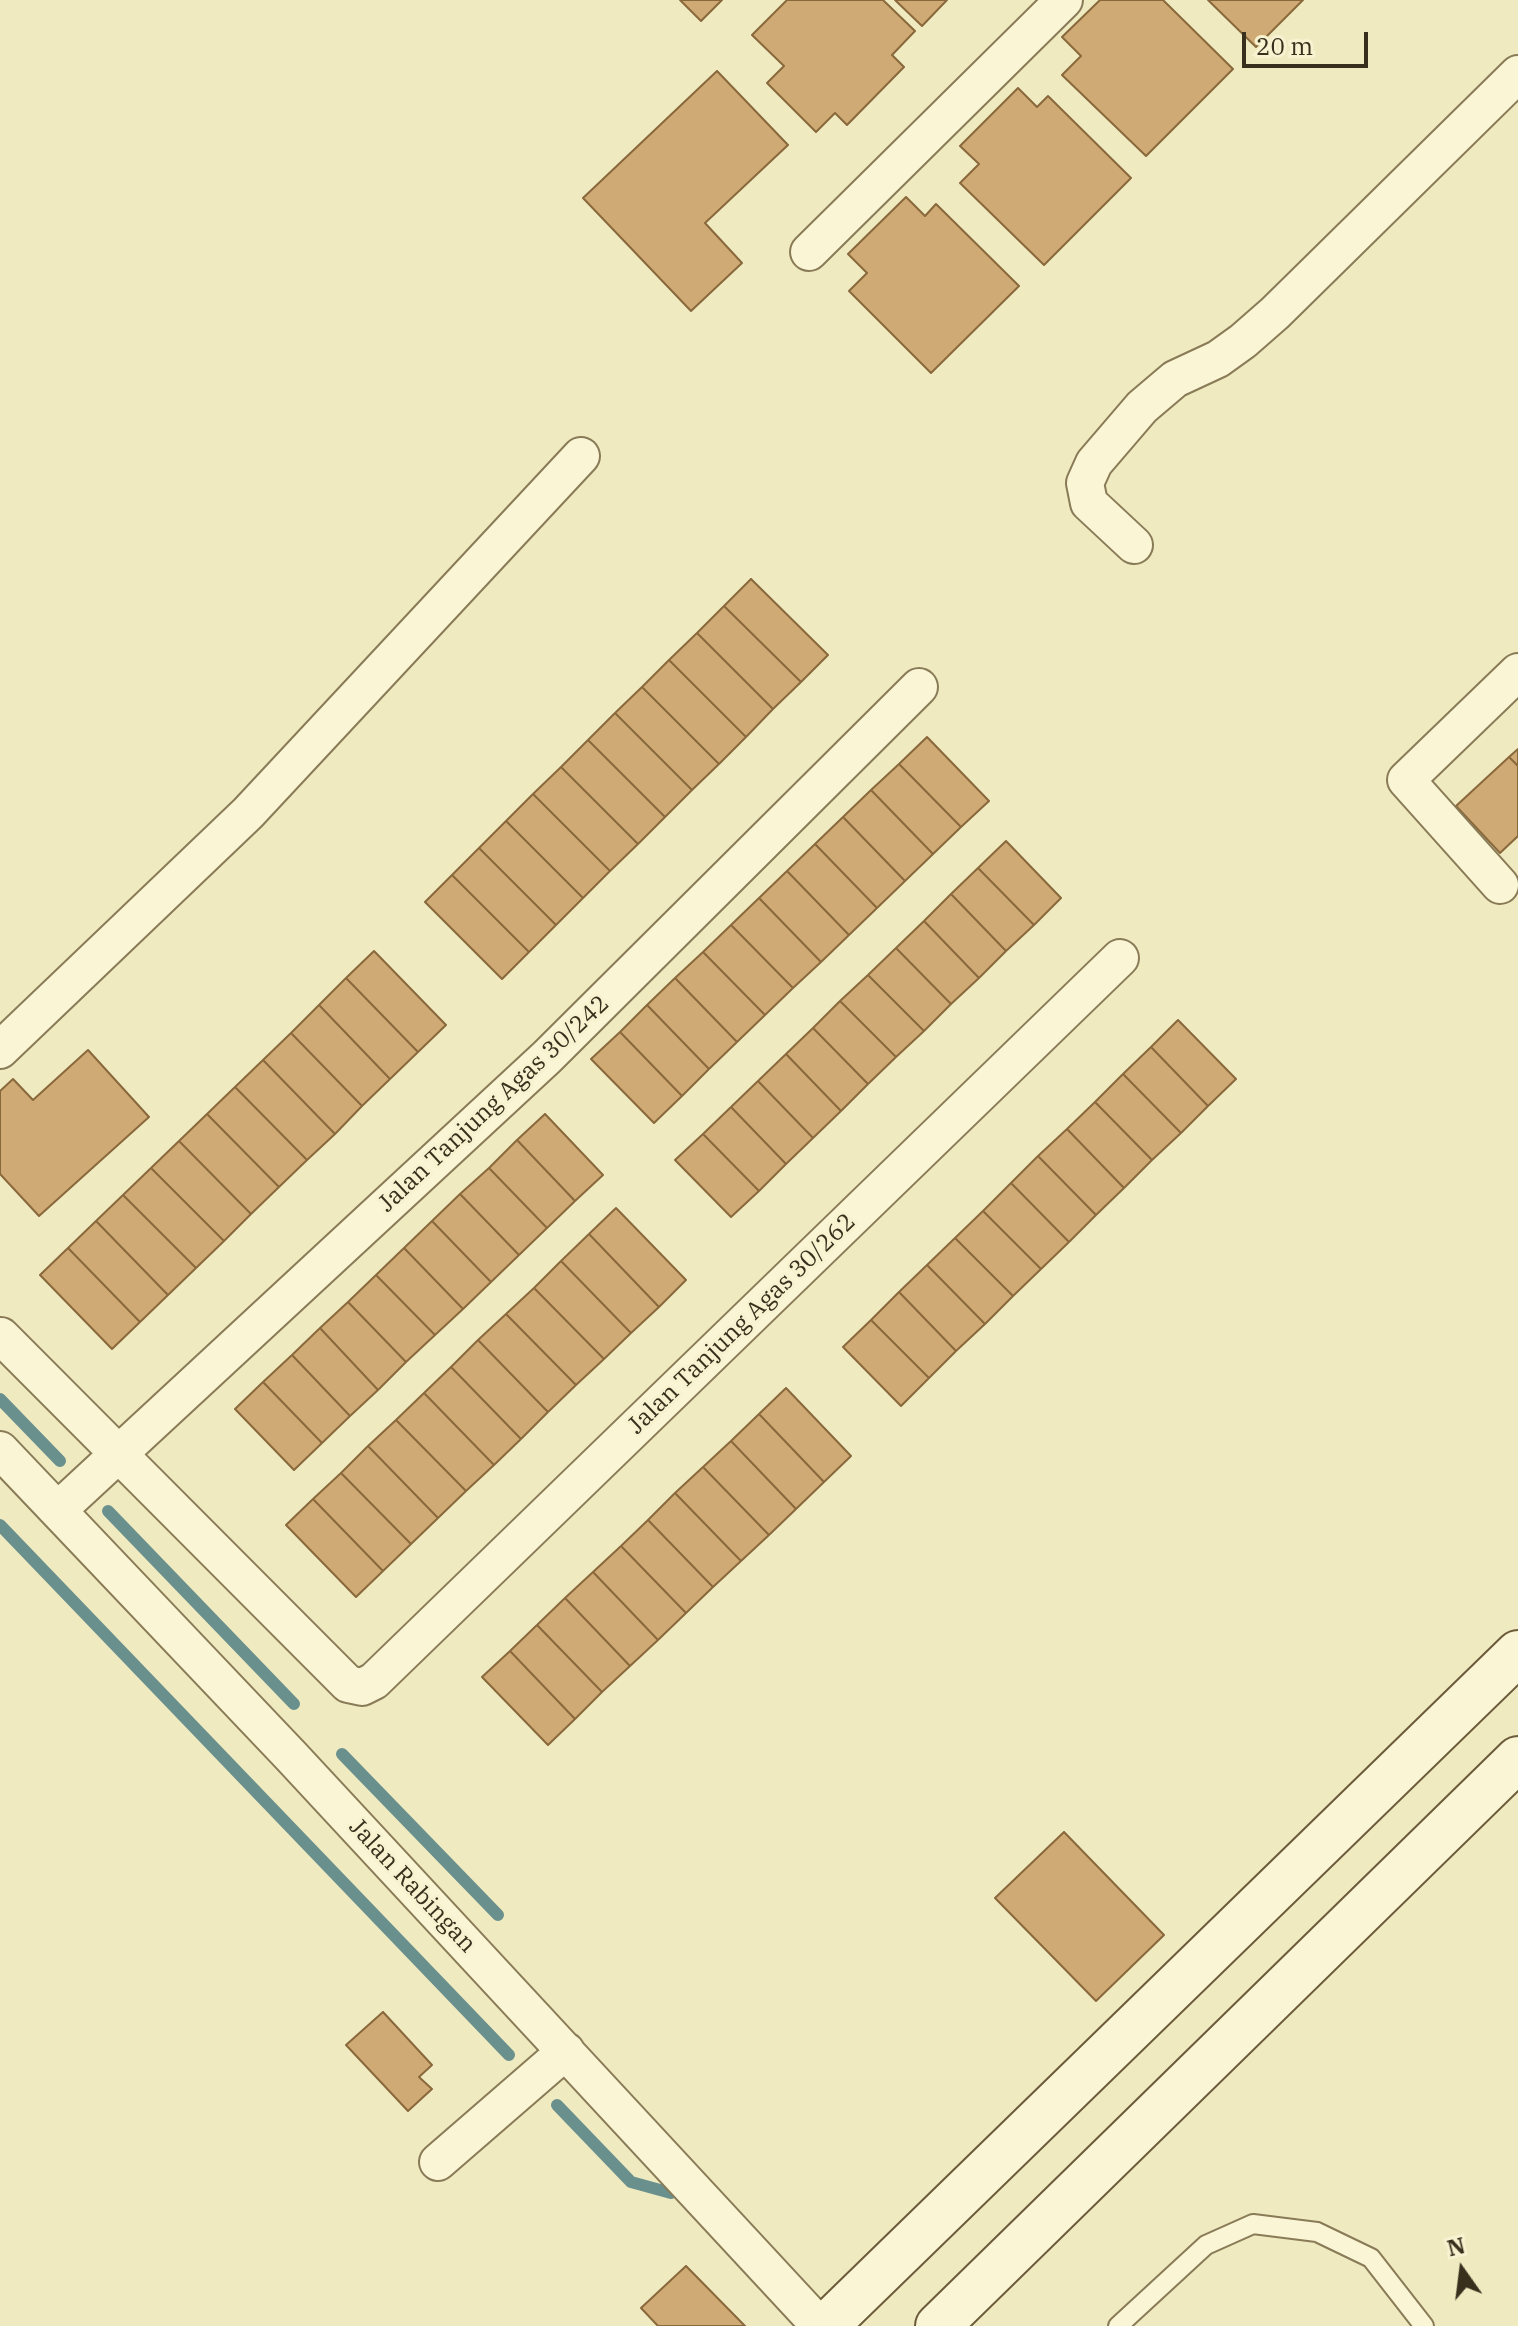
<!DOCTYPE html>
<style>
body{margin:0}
#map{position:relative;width:1518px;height:2326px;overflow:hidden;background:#efeac0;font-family:"IBM Plex Serif",serif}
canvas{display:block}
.north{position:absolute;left:1422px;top:2230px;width:80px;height:80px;-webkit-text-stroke:6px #f7f2d0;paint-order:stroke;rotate:346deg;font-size:22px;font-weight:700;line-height:32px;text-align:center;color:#382f1c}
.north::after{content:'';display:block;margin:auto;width:28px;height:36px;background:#382f1c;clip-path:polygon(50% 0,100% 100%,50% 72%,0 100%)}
.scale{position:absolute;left:1242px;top:32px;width:126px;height:36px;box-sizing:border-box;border:4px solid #382f1c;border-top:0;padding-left:10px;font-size:24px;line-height:28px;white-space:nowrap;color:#382f1c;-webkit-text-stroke:6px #f7f2d0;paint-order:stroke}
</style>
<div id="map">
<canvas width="1518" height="2326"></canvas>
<div class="north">N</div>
<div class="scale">20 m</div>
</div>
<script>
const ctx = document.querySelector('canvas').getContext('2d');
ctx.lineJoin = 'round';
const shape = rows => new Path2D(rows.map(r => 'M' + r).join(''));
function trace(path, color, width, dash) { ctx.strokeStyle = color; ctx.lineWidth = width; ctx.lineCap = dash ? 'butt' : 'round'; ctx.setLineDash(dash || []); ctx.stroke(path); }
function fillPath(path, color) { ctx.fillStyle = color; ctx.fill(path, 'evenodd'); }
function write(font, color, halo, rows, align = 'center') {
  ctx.font = font + ' "IBM Plex Serif",serif'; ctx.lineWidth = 6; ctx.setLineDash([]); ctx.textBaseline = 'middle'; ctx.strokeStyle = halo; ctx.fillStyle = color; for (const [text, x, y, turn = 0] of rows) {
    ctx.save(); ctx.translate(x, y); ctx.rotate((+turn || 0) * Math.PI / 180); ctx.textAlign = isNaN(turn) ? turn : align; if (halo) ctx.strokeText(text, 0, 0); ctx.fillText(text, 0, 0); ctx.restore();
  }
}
trace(shape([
 [0,1399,60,1461],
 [108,1511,294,1704],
 [0,1525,509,2055],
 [342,1754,498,1915],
 [557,2105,631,2182,671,2193]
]), '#6a908d', 12);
const building = shape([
 [680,0,722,0,701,21,680,0],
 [787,0,883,0,915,31,892,55,904,67,847,125,835,113,816,132,767,83,784,66,752,35,787,0],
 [895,0,947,0,922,26,895,0],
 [1100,0,1163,0,1233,69,1146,156,1062,75,1081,56,1062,37,1100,0],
 [1208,0,1303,0,1256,47,1208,0],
 [717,71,788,145,705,223,742,263,691,311,583,198,717,71],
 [1018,88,1037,107,1048,96,1131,178,1044,265,960,183,979,164,960,146,1018,88],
 [906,197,925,216,936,204,1019,286,931,373,849,291,867,273,848,254,906,197],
 [751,579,828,655,801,682,724,606,751,579],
 [724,606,801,682,773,709,697,633,724,606],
 [697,633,773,709,746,737,669,660,697,633],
 [669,660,746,737,719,764,642,687,669,660],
 [642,687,719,764,692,790,615,713,642,687],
 [615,713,692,790,665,817,588,740,615,713],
 [927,737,989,801,961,827,899,764,927,737],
 [588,740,665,817,638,844,561,767,588,740],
 [1518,749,1518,766,1509,757,1518,749],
 [1509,757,1518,766,1518,836,1500,853,1456,806,1509,757],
 [899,764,961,827,933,854,871,790,899,764],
 [561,767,638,844,610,871,533,794,561,767],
 [871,790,933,854,905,881,843,817,871,790],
 [533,794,610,871,583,898,506,821,533,794],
 [843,817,905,881,877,908,815,844,843,817],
 [506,821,583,898,556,925,479,848,506,821],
 [1006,841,1061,898,1034,925,978,868,1006,841],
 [815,844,877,908,849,935,787,871,815,844],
 [479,848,556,925,529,952,452,875,479,848],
 [978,868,1034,925,1006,951,951,894,978,868],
 [787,871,849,935,821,962,759,898,787,871],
 [452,875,529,952,502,979,425,902,452,875],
 [951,894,1006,951,979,978,924,921,951,894],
 [759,898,821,962,793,988,731,925,759,898],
 [924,921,979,978,951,1004,896,948,924,921],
 [731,925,793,988,765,1015,703,952,731,925],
 [896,948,951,1004,924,1031,868,975,896,948],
 [374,951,446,1025,418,1052,346,978,374,951],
 [703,952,765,1015,737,1042,675,978,703,952],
 [868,975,924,1031,896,1057,840,1001,868,975],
 [346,978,418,1052,390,1079,319,1005,346,978],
 [675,978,737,1042,709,1069,647,1005,675,978],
 [840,1001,896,1057,868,1084,813,1028,840,1001],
 [319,1005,390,1079,362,1106,291,1033,319,1005],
 [647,1005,709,1069,682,1096,620,1032,647,1005],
 [1178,1020,1236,1079,1208,1106,1151,1047,1178,1020],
 [813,1028,868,1084,841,1111,786,1054,813,1028],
 [620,1032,682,1096,654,1123,591,1059,620,1032],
 [291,1033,362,1106,335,1134,263,1060,291,1033],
 [1151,1047,1208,1106,1181,1133,1123,1074,1151,1047],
 [88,1050,149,1117,39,1216,0,1174,0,1091,13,1079,33,1100,88,1050],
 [786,1054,841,1111,813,1138,758,1081,786,1054],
 [263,1060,335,1134,307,1160,235,1087,263,1060],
 [1123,1074,1181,1133,1152,1160,1095,1102,1123,1074],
 [758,1081,813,1138,786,1164,731,1107,758,1081],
 [235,1087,307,1160,279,1187,207,1114,235,1087],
 [1095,1102,1152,1160,1124,1188,1067,1129,1095,1102],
 [731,1107,786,1164,759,1191,703,1134,731,1107],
 [207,1114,279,1187,251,1214,179,1141,207,1114],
 [545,1114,603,1175,575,1201,517,1140,545,1114],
 [1067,1129,1124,1188,1096,1215,1038,1156,1067,1129],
 [703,1134,759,1191,731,1217,675,1160,703,1134],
 [517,1140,575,1201,547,1228,489,1168,517,1140],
 [179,1141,251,1214,224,1241,151,1168,179,1141],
 [1038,1156,1096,1215,1069,1242,1011,1183,1038,1156],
 [151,1168,224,1241,196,1268,123,1195,151,1168],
 [489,1168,547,1228,519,1255,460,1194,489,1168],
 [1011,1183,1069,1242,1041,1269,983,1211,1011,1183],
 [460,1194,519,1255,491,1282,432,1221,460,1194],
 [123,1195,196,1268,168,1295,96,1221,123,1195],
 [616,1208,686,1280,659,1307,589,1234,616,1208],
 [983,1211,1041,1269,1013,1296,955,1238,983,1211],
 [96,1221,168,1295,140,1322,68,1248,96,1221],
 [432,1221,491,1282,463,1309,404,1248,432,1221],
 [589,1234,659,1307,631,1333,561,1261,589,1234],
 [955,1238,1013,1296,985,1324,927,1265,955,1238],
 [68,1248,140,1322,112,1349,40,1275,68,1248],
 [404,1248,463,1309,435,1335,376,1275,404,1248],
 [561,1261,631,1333,604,1359,534,1288,561,1261],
 [927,1265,985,1324,956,1351,899,1292,927,1265],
 [376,1275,435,1335,406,1362,348,1302,376,1275],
 [534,1288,604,1359,576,1385,506,1314,534,1288],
 [899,1292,956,1351,929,1378,871,1320,899,1292],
 [348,1302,406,1362,378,1390,320,1328,348,1302],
 [506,1314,576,1385,548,1412,478,1340,506,1314],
 [871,1320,929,1378,901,1406,843,1347,871,1320],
 [320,1328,378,1390,350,1416,292,1355,320,1328],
 [478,1340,548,1412,521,1439,451,1367,478,1340],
 [292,1355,350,1416,322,1443,263,1382,292,1355],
 [451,1367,521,1439,494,1465,424,1393,451,1367],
 [263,1382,322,1443,294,1470,235,1409,263,1382],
 [786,1388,851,1456,824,1482,759,1414,786,1388],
 [424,1393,494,1465,466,1491,396,1420,424,1393],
 [759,1414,824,1482,796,1509,731,1441,759,1414],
 [396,1420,466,1491,438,1518,368,1446,396,1420],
 [731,1441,796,1509,769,1535,703,1467,731,1441],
 [368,1446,438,1518,411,1544,341,1473,368,1446],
 [703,1467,769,1535,741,1561,675,1493,703,1467],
 [341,1473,411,1544,383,1571,313,1499,341,1473],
 [675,1493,741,1561,713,1587,648,1520,675,1493],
 [313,1499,383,1571,356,1597,286,1525,313,1499],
 [648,1520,713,1587,686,1613,621,1546,648,1520],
 [621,1546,686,1613,658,1640,593,1572,621,1546],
 [593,1572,658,1640,630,1666,565,1598,593,1572],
 [565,1598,630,1666,602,1692,537,1625,565,1598],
 [537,1625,602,1692,575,1719,510,1651,537,1625],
 [510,1651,575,1719,548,1745,482,1677,510,1651],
 [1064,1832,1164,1935,1096,2001,995,1898,1064,1832],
 [383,2012,432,2065,419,2077,432,2089,408,2111,346,2045,383,2012],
 [686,2266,745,2326,658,2326,641,2308,686,2266]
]);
fillPath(building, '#cfaa74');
trace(building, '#89683c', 2);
const lane = shape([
 [1118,2326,1206,2245,1253,2224,1317,2232,1371,2258,1424,2326]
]);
const street = shape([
 [809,252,1064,0],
 [1134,545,1089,503,1085,483,1094,463,1142,407,1175,379,1218,359,1243,341,1275,313,1518,74],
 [1500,885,1406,780,1518,672],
 [0,1050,248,813,581,456],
 [1,1336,348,1684,362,1687,374,1681,1120,958],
 [0,1450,291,1756,820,2326],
 [58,1510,547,1057,919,687],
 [438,2162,566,2051]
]);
const secondary = shape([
 [826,2326,1518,1653],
 [938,2326,1518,1759]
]);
trace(lane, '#897b57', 22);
trace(street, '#897b57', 40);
trace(secondary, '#6b5b3b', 48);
trace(lane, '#faf5d4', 18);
trace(street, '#faf5d4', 36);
trace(secondary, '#faf5d4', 44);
write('24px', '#382f1c', '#f7f2d0', [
 ["Jalan Tanjung Agas 30/242",494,1104,-43],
 ["Jalan Tanjung Agas 30/262",742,1324,-44],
 ["Jalan Rabingan",412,1886,47]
]);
</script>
